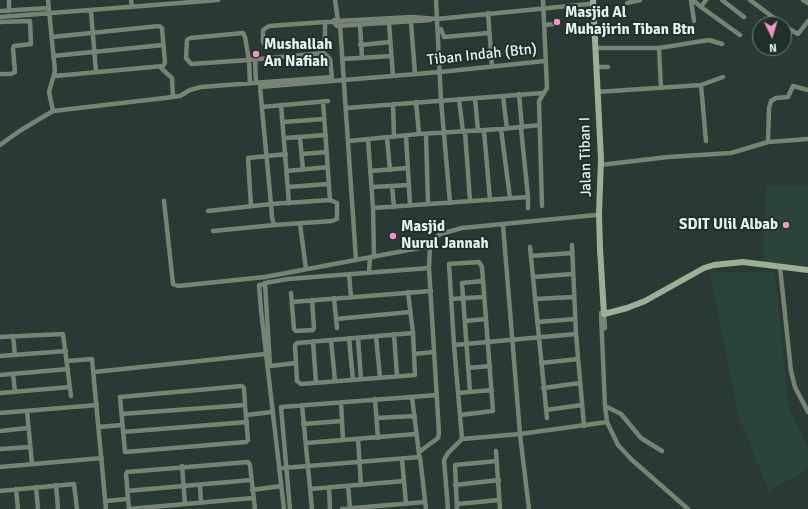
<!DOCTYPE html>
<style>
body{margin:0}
#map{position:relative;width:808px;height:509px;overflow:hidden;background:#293a34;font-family:Signika,sans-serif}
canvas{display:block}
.north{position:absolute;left:752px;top:16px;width:40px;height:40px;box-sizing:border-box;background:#1f302a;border:1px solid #6f7e78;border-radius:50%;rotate:175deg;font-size:11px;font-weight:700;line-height:16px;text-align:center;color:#e8f2ee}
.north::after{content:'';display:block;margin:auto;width:14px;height:18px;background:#f890cc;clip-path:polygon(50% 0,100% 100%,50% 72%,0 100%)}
</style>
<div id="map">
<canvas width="808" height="509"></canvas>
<div class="north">N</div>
</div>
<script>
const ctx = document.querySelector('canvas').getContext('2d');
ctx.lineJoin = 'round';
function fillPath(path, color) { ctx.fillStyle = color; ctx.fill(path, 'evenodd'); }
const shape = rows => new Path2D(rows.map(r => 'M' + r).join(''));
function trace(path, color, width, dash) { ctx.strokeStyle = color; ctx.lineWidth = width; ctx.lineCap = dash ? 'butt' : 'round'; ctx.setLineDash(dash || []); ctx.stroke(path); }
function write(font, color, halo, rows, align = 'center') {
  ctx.font = font + ' Signika,sans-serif'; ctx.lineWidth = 4; ctx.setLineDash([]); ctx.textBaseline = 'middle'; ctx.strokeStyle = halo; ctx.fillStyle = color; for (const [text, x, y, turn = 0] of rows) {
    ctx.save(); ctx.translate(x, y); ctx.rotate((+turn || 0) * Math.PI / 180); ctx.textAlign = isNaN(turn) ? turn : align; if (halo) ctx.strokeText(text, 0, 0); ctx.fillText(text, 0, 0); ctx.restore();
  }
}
fillPath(shape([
 [766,185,808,186,808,265,763,264],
 [710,272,775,272,788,407,808,446,808,469,769,491,739,417]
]), '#2a443c');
trace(shape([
 [9,0,9,11],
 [48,0,55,71,49,92,53,111,173,97,180,96,190,90,201,87,332,77],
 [131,0,132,7],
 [335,0,338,21,412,17,437,19,589,4],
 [436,0,441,100,450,203],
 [691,0,694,21],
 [693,0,701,7,706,0],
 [722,0,744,17],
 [750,0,782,24],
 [803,0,808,3],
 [627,3,640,0],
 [701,7,740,35],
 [0,11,49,8],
 [91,11,96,72],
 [488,13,492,66],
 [0,17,218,0],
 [334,20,335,24,337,26,430,20],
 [0,22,30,21,31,44,14,46,13,49,15,72,11,74,0,74],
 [325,22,325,41,269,46,265,45,263,42,263,30,269,26,325,22,334,22],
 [411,22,415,74],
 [389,23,393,76],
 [340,25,356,260],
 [360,25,362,57],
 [545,25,554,24],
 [784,26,798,34,808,21],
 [441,29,444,37,489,33],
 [52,37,159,26,162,28,165,63,163,66,55,76],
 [360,45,390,42],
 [595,48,659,48,709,40,722,44],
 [659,48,661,88],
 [53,56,163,45],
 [255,59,256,82],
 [343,59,391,56],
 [160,67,172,78,173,97],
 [596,67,608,67],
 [250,83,249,60,245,37,243,33,190,38,187,40,186,58,191,64,249,60,324,53,330,59,332,78],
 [701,85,706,141],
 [597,92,701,85,723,77],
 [519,94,522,128],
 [503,96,507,129],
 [475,98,478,131],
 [459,99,463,132],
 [323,101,330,200],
 [416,102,419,134],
 [393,104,394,137],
 [281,105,289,203],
 [262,107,328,101],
 [346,108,543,93],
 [283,122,324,119],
 [501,129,510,198],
 [484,131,490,200],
 [465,132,470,201],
 [426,134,428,204],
 [406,136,410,205],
 [285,138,326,135],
 [300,138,303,170],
 [387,138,390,170],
 [368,139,373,208,374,257],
 [349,141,419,134,501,129,540,125],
 [768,142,769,108,771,101,776,98,788,97,793,86,808,90],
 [0,145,21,130,53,111],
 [302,154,327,152],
 [600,165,668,157,731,153,768,142,808,139],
 [287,171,328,167],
 [370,171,408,168],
 [392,186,394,207],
 [288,187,328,184],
 [372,187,409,185],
 [528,197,528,208],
 [164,201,173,284,178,286,265,277,430,246,432,241,440,234,462,228,596,215],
 [251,206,248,158,286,154],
 [542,206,539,101,547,88,543,0],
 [373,208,528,197,521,128],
 [208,211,271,204,330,200,337,203,337,219,332,221,274,225,272,217,271,204,260,87,440,72,545,61],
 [300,224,306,269],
 [503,225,520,434,529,509],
 [213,231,274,225],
 [572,245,576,334,584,426],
 [530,247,547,418],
 [531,256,572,253],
 [780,267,791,371,795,387,808,412],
 [369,272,370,257],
 [349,274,351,297],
 [533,277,573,274],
 [265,283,288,279,429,268],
 [265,283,270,366,296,363],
 [265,284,259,285,261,310,284,509],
 [408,292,413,333],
 [291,293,294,329,296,331,313,330,314,328,312,300],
 [334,298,337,328],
 [451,299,484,297],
 [535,299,574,297],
 [292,302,431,291],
 [601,313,605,406,607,422,618,445,632,460,688,509],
 [604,314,605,328],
 [336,319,410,312],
 [465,321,486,319],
 [537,322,575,319],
 [413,333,415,375,301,384,297,381,295,346,297,343,413,333],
 [394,334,397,376],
 [13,336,15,355],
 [376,336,380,377],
 [0,337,63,334,71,396],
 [349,338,353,380],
 [358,338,361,379],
 [331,340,335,381],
 [313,341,316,383],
 [454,345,449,264,479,262,482,267,493,411,460,415],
 [414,354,434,352],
 [0,356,66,351],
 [67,361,92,359,106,509],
 [541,363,578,359],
 [468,368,490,366],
 [94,372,266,354],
 [13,374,15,392],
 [0,375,68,369],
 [242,386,244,388,245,405,248,440,246,442,125,452,120,397,242,386],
 [543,388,580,383],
 [470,392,462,283,483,281],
 [0,393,70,387],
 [458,393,492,390],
 [412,397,419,454],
 [375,399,378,438],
 [341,402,343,440],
 [302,405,312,509],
 [605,406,621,414,641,438,662,451],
 [546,410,582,405],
 [27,411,32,464],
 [0,413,97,405],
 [122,414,245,405],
 [246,415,272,412],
 [377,418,415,416],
 [303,424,342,421],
 [99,427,122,425],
 [0,431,28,428],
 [123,432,247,422],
 [358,439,361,485],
 [462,439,454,345,576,334],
 [306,443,416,434],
 [0,449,30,447],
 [496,451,500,509],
 [419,452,438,438,439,433,429,268,430,246],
 [402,459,406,504],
 [182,466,185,504],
 [0,467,102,458],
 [283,468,420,457,426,509],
 [56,485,58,509],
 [200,485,201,503],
 [455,485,499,480],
 [348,486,350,508],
 [36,487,38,509],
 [329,487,330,509],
 [16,489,18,509],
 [310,489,404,481],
 [252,490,281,486],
 [0,491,74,484,77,509],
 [127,491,251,480],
 [106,501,128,499],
 [457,504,499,500],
 [129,509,126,474,127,472,248,462,250,465,255,509],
 [129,509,253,498],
 [290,509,281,407,437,395],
 [342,509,425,502],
 [448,509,444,460,448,453,462,439,520,434,607,422],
 [457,509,455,465,497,461]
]), '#788473', 4.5);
trace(shape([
 [593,0,601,159,599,214,600,249,604,314,627,308,645,301,704,268,714,265,743,262,808,270]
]), '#9cb095', 6);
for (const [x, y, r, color] of [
 [557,22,4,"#f890cc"],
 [256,54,4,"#f890cc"],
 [786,225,4,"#f890cc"],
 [393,236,4,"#f890cc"]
]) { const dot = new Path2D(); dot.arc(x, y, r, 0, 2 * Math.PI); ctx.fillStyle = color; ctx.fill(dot); trace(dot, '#1f302a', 1.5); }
write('bold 15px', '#e8f2ee', '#1f302a', [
 ["Masjid Al",565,13],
 ["Muhajirin Tiban Btn",565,30],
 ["Mushallah",264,45],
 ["An Nafiah",264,62],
 ["SDIT Ulil Albab",778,225,"right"],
 ["Masjid",401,227],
 ["Nurul Jannah",401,244]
], 'left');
write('15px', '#e8f2ee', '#1f302a', [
 ["Tiban Indah (Btn)",482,55,-6],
 ["Jalan Tiban I",586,157,-91]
]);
</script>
